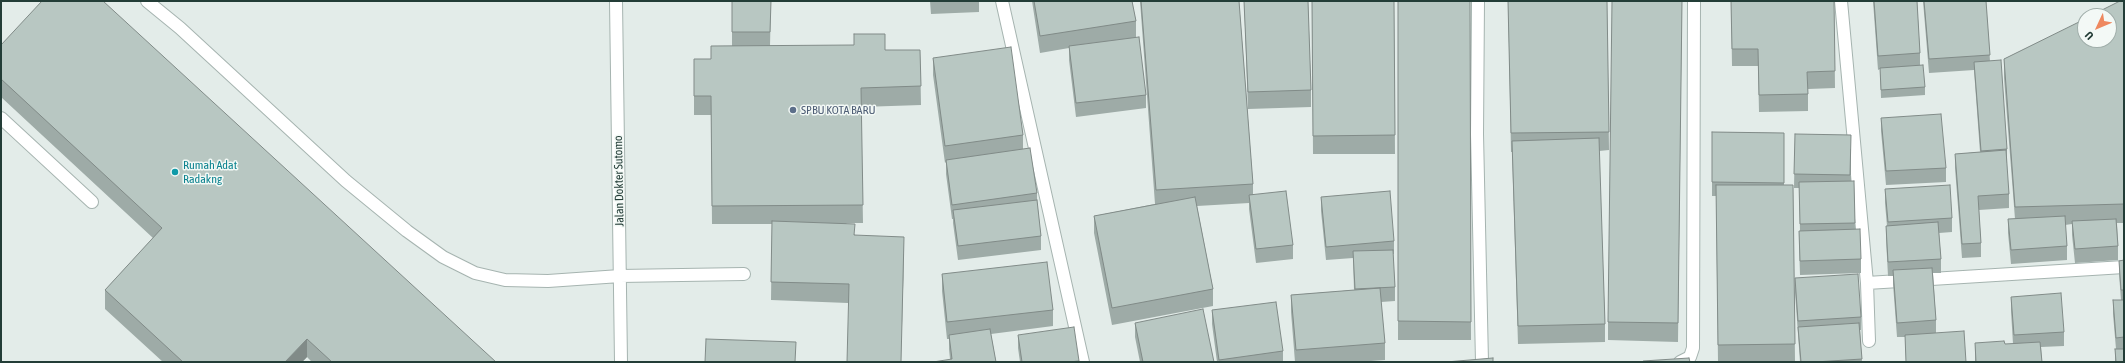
<!DOCTYPE html>
<style>
body{margin:0}
#map{position:relative;width:2125px;height:363px;overflow:hidden;background:#e3ece9;font-family:"Asap Condensed",sans-serif}
canvas{display:block}
.frame{position:absolute;inset:0;border:2px solid #233d37;pointer-events:none}
.north{position:absolute;left:2077px;top:8px;width:40px;height:40px;box-sizing:border-box;background:#f3f9f6;border:1px solid #a0aeaa;border-radius:50%;rotate:226deg;font-size:11px;font-weight:700;line-height:16px;text-align:center;color:#233d37}
.north::after{content:'';display:block;margin:auto;width:14px;height:18px;background:#ee885f;clip-path:polygon(50% 0,100% 100%,50% 72%,0 100%)}
</style>
<div id="map">
<canvas width="2125" height="363"></canvas>
<div class="frame"></div>
<div class="north">U</div>
</div>
<script>
const ctx = document.querySelector('canvas').getContext('2d');
ctx.lineJoin = 'round';
const shape = rows => new Path2D(rows.map(r => 'M' + r).join(''));
function trace(path, color, width, dash) { ctx.strokeStyle = color; ctx.lineWidth = width; ctx.lineCap = dash ? 'butt' : 'round'; ctx.setLineDash(dash || []); ctx.stroke(path); }
function fillPath(path, color) { ctx.fillStyle = color; ctx.fill(path, 'evenodd'); }
function write(font, color, halo, rows, align = 'center') {
  ctx.font = font + ' "Asap Condensed",sans-serif'; ctx.lineWidth = 3; ctx.setLineDash([]); ctx.textBaseline = 'middle'; ctx.strokeStyle = halo; ctx.fillStyle = color; for (const [text, x, y, turn = 0] of rows) {
    ctx.save(); ctx.translate(x, y); ctx.rotate((+turn || 0) * Math.PI / 180); ctx.textAlign = isNaN(turn) ? turn : align; if (halo) ctx.strokeText(text, 0, 0); ctx.fillText(text, 0, 0); ctx.restore();
  }
}
const minor = shape([
 [147,1,180,28,346,181,407,231,443,257,475,273,505,280,548,281,620,276,744,274],
 [616,1,621,362],
 [1002,1,1083,362],
 [1478,1,1477,134,1482,362],
 [1841,1,1867,283,1869,341],
 [1,118,92,202],
 [1867,283,2124,267],
 [1680,362,1690,357,1693,348,1694,1]
]);
trace(minor, '#a6b4b0', 14);
trace(minor, '#fff', 12);
fillPath(shape([
 [732,1,771,1,770,46,885,50,920,50,921,105,861,107,863,223,846,223,855,235,904,255,848,303,771,300,772,224,712,224,711,115,694,115,694,59,711,59,732,46],
 [930,1,979,1,979,12,931,14],
 [1032,1,1132,1,1136,21,1136,37,1146,95,1146,108,1076,117,1069,60,1069,48,1040,53],
 [1140,1,1239,1,1253,184,1253,194,1293,245,1293,259,1256,263,1249,209,1249,203,1197,206,1213,289,1213,306,1112,325,1094,233,1094,216,1155,204],
 [1244,1,1308,1,1311,90,1311,107,1248,109],
 [1312,1,1394,1,1395,154,1313,154],
 [1398,1,1470,1,1471,340,1398,340],
 [1508,1,1607,1,1609,150,1599,151,1605,324,1605,342,1518,344,1512,152,1511,152],
 [1682,1,1678,342,1608,340,1608,322],
 [1731,1,1834,1,1835,88,1808,89,1808,111,1759,112,1758,66,1732,66],
 [1873,1,1917,1,1920,53,1920,65,1925,87,1925,95,1881,98,1880,69,1878,70],
 [1923,1,1986,1,1990,61,2007,149,2007,163,2006,163,2009,194,2009,208,1979,210,1981,243,1981,257,1962,258,1955,168,1955,154,1980,152,1974,70,1929,73],
 [2124,1,2124,223,2117,223,2118,246,2118,260,2075,263,2072,235,2072,224,2065,225,2067,246,2067,260,2011,264,2008,233,2008,219,2015,219,2004,78,2004,59],
 [1,45,496,362,312,362,307,357,302,362,163,362,105,309,105,290,153,238,1,97],
 [933,58,1023,135,1023,149,1037,193,1037,200,1041,236,1041,250,958,260,953,223,953,219,952,219,946,174,946,162,945,163,933,75],
 [1881,118,1946,168,1946,182,1886,185,1881,131],
 [1712,132,1784,133,1784,185,1793,185,1795,361,1718,362,1716,196,1712,196],
 [1795,134,1851,149,1851,181,1854,181,1855,229,1861,259,1861,273,1800,275,1799,244,1799,231,1800,231,1799,188,1794,188],
 [1885,189,1952,218,1952,232,1939,233,1941,259,1941,273,1933,273,1936,320,1936,333,1966,362,1906,362,1905,337,1897,337,1893,284,1893,276,1888,276,1886,239,1886,226,1887,226,1885,203],
 [1321,197,1394,241,1394,254,1393,254,1395,287,1395,301,1381,302,1385,343,1385,360,1357,362,1295,362,1291,312,1291,295,1354,290,1353,258,1326,260,1321,211],
 [2124,260,2124,362,2115,362,2115,349,2116,349,2113,314,2113,300,2121,300,2119,274,2119,261],
 [942,274,1053,310,1053,326,991,334,996,362,950,359,949,349,949,339,947,339,942,291],
 [1795,278,1861,317,1861,330,1860,330,1862,362,1800,362,1795,292],
 [2011,297,2064,332,2064,346,2041,347,2042,362,1975,362,1975,343,2005,344,2013,344,2011,311],
 [1212,310,1283,351,1283,362,1217,362,1212,324],
 [1135,323,1214,362,1140,362,1135,337],
 [1018,335,1079,361,1079,362,1020,362,1018,348]
]), '#9eaba7');
fillPath(shape([
 [904,237,904,255,901,362],
 [307,339,307,357,302,362,285,362]
]), '#818b88');
const building = shape([
 [42,1,103,1,496,362,332,362,307,339,285,362,183,362,105,290,162,228,1,79,1,45,42,1],
 [732,1,771,1,770,32,732,32,732,1],
 [1034,1,1132,1,1136,21,1040,36,1034,1],
 [1141,1,1239,1,1253,184,1156,190,1141,1],
 [1244,1,1308,1,1311,90,1248,92,1244,1],
 [1312,1,1394,1,1395,135,1313,136,1312,1],
 [1398,1,1470,1,1471,322,1398,321,1398,1],
 [1508,1,1607,1,1609,132,1511,133,1508,1],
 [1612,1,1682,1,1678,323,1608,322,1612,1],
 [1731,1,1834,1,1835,71,1807,72,1808,94,1759,95,1758,49,1732,49,1731,1],
 [1874,1,1917,1,1920,53,1878,56,1874,1],
 [1924,1,1986,1,1990,55,1929,59,1924,1],
 [2120,1,2124,1,2124,204,2015,207,2004,59,2085,19,2085,40,2109,40,2109,16,2090,16,2120,1],
 [854,34,885,34,885,50,920,50,921,86,861,88,863,205,712,206,711,96,694,96,694,59,711,59,711,46,854,45,854,34],
 [1139,37,1146,95,1076,103,1069,46,1139,37],
 [1011,47,1023,135,945,146,933,58,1011,47],
 [2001,60,2007,149,1981,151,1974,62,2001,60],
 [1923,65,1925,87,1881,90,1880,68,1923,65],
 [1941,114,1946,168,1886,171,1881,118,1941,114],
 [1712,132,1784,133,1784,183,1712,182,1712,132],
 [1795,134,1851,135,1850,175,1794,174,1795,134],
 [1599,138,1605,324,1518,326,1512,141,1599,138],
 [1030,148,1037,193,952,205,946,160,1030,148],
 [2006,150,2009,194,1978,196,1981,243,1962,244,1955,154,2006,150],
 [1854,181,1855,223,1800,224,1799,182,1854,181],
 [1716,185,1793,185,1795,344,1718,345,1716,185],
 [1950,185,1952,218,1888,222,1885,189,1950,185],
 [1286,191,1293,245,1256,249,1249,195,1286,191],
 [1390,191,1394,241,1326,247,1321,197,1390,191],
 [1195,197,1213,289,1112,308,1094,216,1195,197],
 [1037,200,1041,236,958,246,953,210,1037,200],
 [2065,216,2067,246,2011,250,2008,219,2065,216],
 [2116,219,2118,246,2075,249,2072,221,2116,219],
 [772,221,855,224,854,235,904,237,901,362,847,362,849,284,771,282,772,221],
 [1938,222,1941,259,1888,262,1886,226,1938,222],
 [1860,229,1861,259,1800,261,1799,231,1860,229],
 [1393,250,1395,287,1355,289,1353,251,1393,250],
 [2124,260,2124,290,2121,290,2119,261,2124,260],
 [1047,262,1053,310,947,322,942,274,1047,262],
 [1932,268,1936,320,1897,323,1893,270,1932,268],
 [1858,274,1861,317,1798,321,1795,278,1858,274],
 [1380,288,1385,343,1296,350,1291,295,1380,288],
 [2061,293,2064,332,2014,335,2011,297,2061,293],
 [2113,300,2124,300,2124,337,2116,338,2113,300],
 [1276,302,1283,351,1219,360,1212,310,1276,302],
 [1203,309,1214,362,1143,362,1135,323,1203,309],
 [1859,323,1862,359,1815,362,1801,362,1798,327,1859,323],
 [1074,327,1079,361,1069,362,1022,362,1018,335,1074,327],
 [990,329,996,362,933,362,952,359,949,335,990,329],
 [1964,331,1966,362,1906,362,1905,335,1964,331],
 [706,339,796,342,795,362,705,362,706,339],
 [2004,341,2005,344,2040,342,2042,362,1976,362,1975,343,2004,341],
 [2115,349,2124,349,2124,362,2116,362,2115,349],
 [1493,358,1493,362,1446,362,1493,358],
 [1689,358,1690,362,1643,362,1643,361,1689,358]
]);
fillPath(building, '#b8c7c2');
trace(building, '#818b88', 1);
for (const [x, y, r, color] of [
 [793,110,4,"#5c6f8a"],
 [175,172,4,"#0f9aa8"]
]) { const dot = new Path2D(); dot.arc(x, y, r, 0, 2 * Math.PI); ctx.fillStyle = color; ctx.fill(dot); trace(dot, '#f3f9f6', 1.5); }
write('12px', '#4e5e75', '#f3f9f6', [
 ["SPBU KOTA BARU",801,110]
], 'left');
write('12px', '#0d838f', '#f3f9f6', [
 ["Rumah Adat",183,165],
 ["Radakng",183,179]
], 'left');
write('12px', '#233d37', '#f3f9f6', [
 ["Jalan Dokter Sutomo",619,181,-91]
]);
</script>
